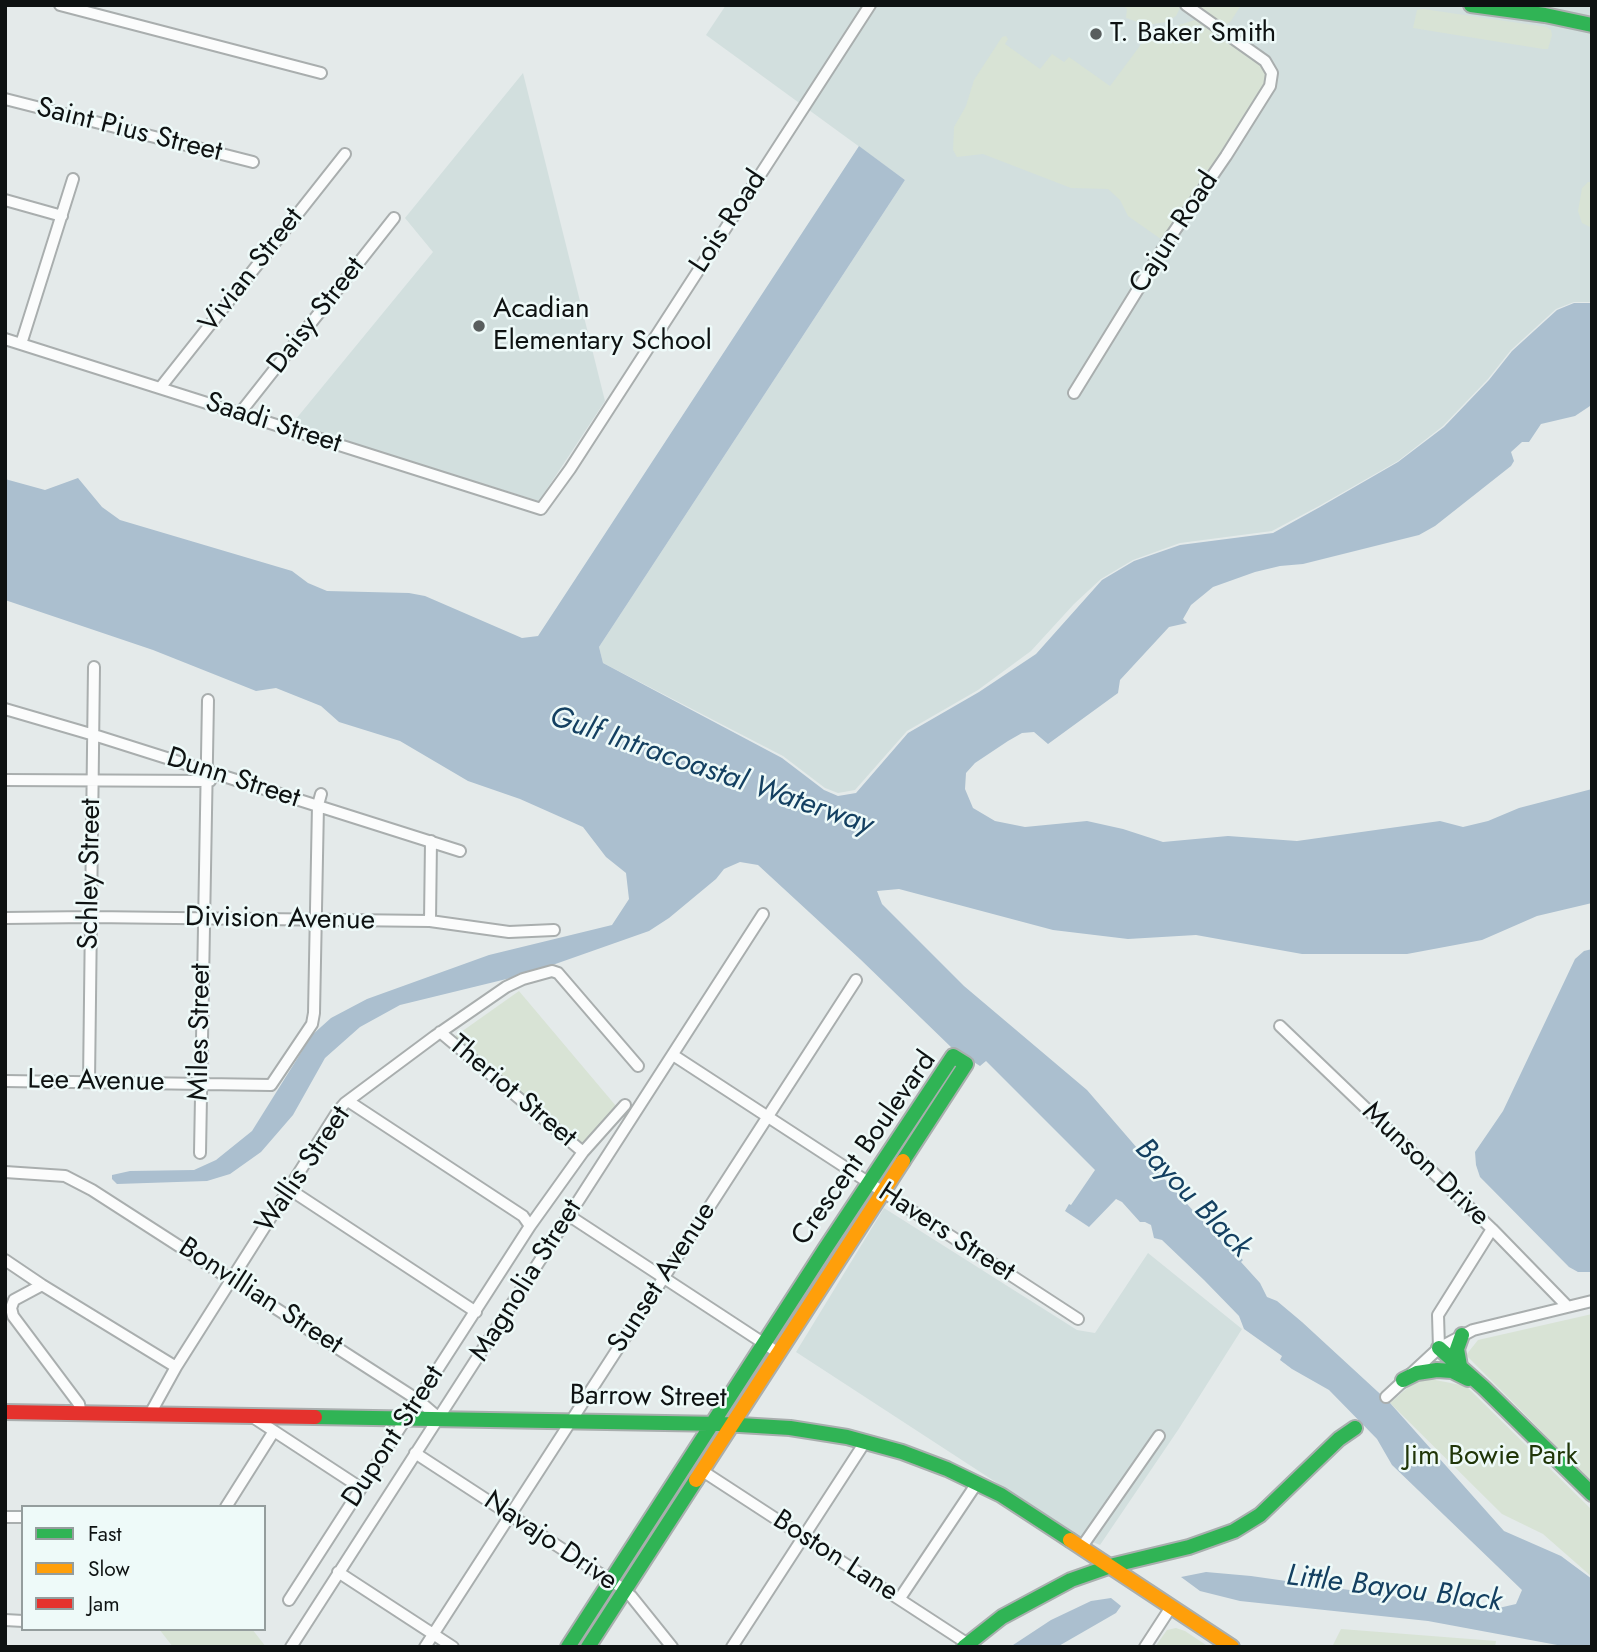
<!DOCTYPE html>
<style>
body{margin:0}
#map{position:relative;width:1597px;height:1652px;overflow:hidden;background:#e4eaea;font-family:Jost,sans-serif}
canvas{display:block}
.frame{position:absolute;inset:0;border:7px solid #0e1212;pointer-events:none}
.legend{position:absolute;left:21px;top:1505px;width:245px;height:126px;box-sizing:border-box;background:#eefaf9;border:2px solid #949d9d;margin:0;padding:9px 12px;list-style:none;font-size:21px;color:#0e1212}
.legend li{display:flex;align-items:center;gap:14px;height:35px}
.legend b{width:35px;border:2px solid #949d9d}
</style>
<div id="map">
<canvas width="1597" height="1652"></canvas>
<div class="frame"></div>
<ul class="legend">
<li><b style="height:9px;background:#30b455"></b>Fast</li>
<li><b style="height:9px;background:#ff9f0a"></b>Slow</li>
<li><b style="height:9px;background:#e5322d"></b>Jam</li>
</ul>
</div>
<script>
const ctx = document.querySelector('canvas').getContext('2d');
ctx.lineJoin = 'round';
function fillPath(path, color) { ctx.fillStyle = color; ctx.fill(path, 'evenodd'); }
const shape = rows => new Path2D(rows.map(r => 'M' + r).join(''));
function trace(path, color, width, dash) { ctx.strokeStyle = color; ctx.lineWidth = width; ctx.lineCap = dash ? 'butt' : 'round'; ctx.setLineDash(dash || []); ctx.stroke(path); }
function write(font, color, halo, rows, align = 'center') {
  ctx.font = font + ' Jost,sans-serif'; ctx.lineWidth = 5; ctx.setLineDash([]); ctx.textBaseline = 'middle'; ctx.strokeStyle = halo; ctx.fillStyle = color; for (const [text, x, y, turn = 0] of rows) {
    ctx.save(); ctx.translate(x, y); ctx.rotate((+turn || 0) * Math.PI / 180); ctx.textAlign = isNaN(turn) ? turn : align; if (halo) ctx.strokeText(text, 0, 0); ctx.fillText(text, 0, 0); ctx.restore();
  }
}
fillPath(shape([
 [726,5,1592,5,1592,302,1574,302,1556,309,1511,350,1488,379,1443,426,1398,461,1319,506,1272,531,1180,543,1133,560,1101,579,1074,604,1031,651,978,690,907,731,855,790,838,793,825,788,783,756,603,663,599,647,905,180,706,35],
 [523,73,605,401,539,501,291,425,433,252,405,218],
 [884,1208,1077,1330,1095,1333,1148,1253,1242,1329,1178,1430,1100,1545,1080,1537,796,1352]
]), '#d2dfde');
fillPath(shape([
 [1122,5,1176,5,1180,8,1176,16,1166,22,1147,25,1126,18,1127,9],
 [1194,5,1241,5,1231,21,1224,26],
 [1423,9,1547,27,1551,30,1552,35,1548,49,1543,49,1413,28,1417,10],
 [1198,19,1263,65,1266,69,1268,82,1165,242,1128,216,1120,200,1108,189,1071,188,983,154,957,157,953,150,954,127,966,106,974,80,1002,37,1006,36,1008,39,1005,44,1040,69,1052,54,1064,62,1069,57,1110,86,1148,35],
 [1588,182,1592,182,1592,228,1582,223,1578,211,1582,188],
 [519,991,616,1106,581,1146,454,1037],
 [1592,1314,1592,1482,1466,1355,1478,1340],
 [1420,1377,1466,1386,1592,1510,1592,1577,1543,1534,1502,1514,1390,1403],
 [1176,1628,1185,1631,1209,1647,1155,1647,1167,1630],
 [159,1629,252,1629,266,1647,173,1647],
 [1341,1629,1496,1641,1495,1647,1332,1647]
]), '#d8e3d5');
fillPath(shape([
 [859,146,905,180,599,647,603,663,782,758,824,790,838,796,856,793,908,733,979,692,1036,654,1102,580,1134,561,1180,545,1273,533,1320,507,1398,462,1444,427,1489,380,1512,351,1557,310,1574,303,1592,303,1592,405,1590,406,1575,416,1541,424,1529,442,1522,442,1511,452,1514,461,1511,466,1435,526,1419,535,1303,564,1280,566,1255,572,1213,587,1191,605,1183,619,1187,623,1169,627,1120,680,1118,693,1048,744,1034,732,1022,733,1008,741,975,763,966,773,965,789,973,808,995,821,1025,827,1087,821,1123,829,1163,842,1228,836,1297,841,1440,821,1463,827,1488,821,1519,808,1592,789,1592,903,1537,916,1482,940,1407,954,1302,954,1196,935,1128,939,1053,930,899,889,877,891,882,904,964,986,1087,1090,1150,1163,1217,1237,1243,1260,1241,1262,1260,1283,1267,1297,1277,1301,1302,1322,1390,1403,1504,1531,1561,1556,1592,1579,1592,1647,1568,1647,1428,1621,1240,1601,1200,1591,1181,1577,1206,1572,1251,1576,1490,1610,1516,1604,1522,1590,1392,1465,1377,1439,1329,1390,1292,1369,1280,1360,1282,1356,1244,1329,1239,1316,1204,1280,1162,1240,1154,1238,1151,1225,1145,1222,1140,1222,1122,1202,1116,1199,1089,1227,1065,1211,1069,1204,1071,1205,1095,1170,986,1061,980,1066,952,1048,860,959,758,865,740,862,724,869,716,879,669,918,649,931,527,974,400,1005,360,1027,325,1058,293,1115,261,1152,230,1174,207,1181,117,1184,112,1179,112,1175,130,1171,194,1170,216,1160,252,1131,312,1035,331,1018,367,999,489,955,612,925,629,899,626,873,606,857,583,827,520,799,468,781,400,741,339,722,321,706,276,688,256,691,153,650,5,600,5,479,45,490,78,478,102,507,120,520,292,571,308,583,327,591,409,593,425,596,522,638,538,636],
 [1592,949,1592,1272,1578,1272,1569,1267,1480,1177,1476,1165,1475,1152,1503,1111,1575,959,1584,951],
 [1111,1598,1121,1606,1116,1613,1057,1647,1010,1647,1051,1620,1091,1601]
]), '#abbfcf');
const street = shape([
 [60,5,321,73],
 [5,99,253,162],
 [5,200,62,216],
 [5,339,541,509,570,469,870,5],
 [21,344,73,179],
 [160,388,345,154],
 [1074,393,1169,239,1226,156,1270,86,1272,73,1265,61,1186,5],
 [240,413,394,218],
 [5,709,94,735,460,851],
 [5,780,210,781],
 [5,918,90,917,430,921,509,932,554,930],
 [430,921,431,841],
 [1280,1026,1492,1229,1567,1306],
 [440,1032,583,1152],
 [673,1055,1078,1319],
 [5,1081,271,1085,312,1024,314,1013,318,805,321,794],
 [89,1082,94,667],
 [348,1101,523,1216,530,1226],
 [200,1153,208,700],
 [5,1172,65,1176,92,1190,418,1400,439,1418],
 [289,1189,476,1312],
 [568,1215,777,1352],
 [5,1260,42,1285,176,1367],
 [42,1285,14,1300,11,1308,13,1316,79,1404,81,1414],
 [1439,1348,1473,1330,1592,1301],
 [1386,1397,1439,1348,1438,1315,1492,1229],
 [150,1414,176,1367,338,1111,345,1103,435,1036,506,987,523,979,552,971,558,973,638,1066],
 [251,1416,361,1488],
 [415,1453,619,1586,631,1596,672,1647],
 [701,1470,968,1644],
 [226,1507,274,1431],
 [5,1517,23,1517],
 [1081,1548,1159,1436],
 [338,1572,453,1647],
 [900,1598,977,1483],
 [289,1600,530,1226,583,1152,625,1105],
 [5,1620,23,1621],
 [291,1647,763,914],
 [425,1647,856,980],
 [732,1647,865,1442],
 [1145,1647,1171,1607]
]);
const fast = shape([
 [1471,5,1545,15,1592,25],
 [1439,1348,1484,1388,1592,1494],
 [1460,1366,1457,1349,1462,1335],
 [1403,1380,1417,1373,1437,1370,1452,1371,1468,1379],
 [315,1417,723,1424,790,1428,847,1437,902,1452,947,1469,1001,1495,1070,1540],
 [568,1647,825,1249,953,1056,966,1064,903,1161],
 [588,1647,696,1480],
 [964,1647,1002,1617,1071,1580,1114,1565,1189,1547,1234,1531,1260,1515,1339,1439,1355,1428]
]);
const slow = shape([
 [696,1480,903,1161],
 [1070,1540,1232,1647]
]);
const jam = shape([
 [5,1412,315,1417]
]);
trace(street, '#a9aeae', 14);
trace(fast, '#a9aeae', 18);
trace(slow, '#a9aeae', 18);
trace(jam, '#a9aeae', 18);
trace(street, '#fbfcfc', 10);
trace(fast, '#30b455', 14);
trace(slow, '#ff9f0a', 14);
trace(jam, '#e5322d', 14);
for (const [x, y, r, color] of [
 [1096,34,7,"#595e5e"],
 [479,326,7,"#595e5e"]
]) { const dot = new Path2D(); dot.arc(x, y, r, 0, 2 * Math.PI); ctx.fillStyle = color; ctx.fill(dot); trace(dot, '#eefaf9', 2.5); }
write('28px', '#0e1212', '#eefaf9', [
 ["T. Baker Smith",1110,34],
 ["Acadian",493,310],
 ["Elementary School",493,342]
], 'left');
write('28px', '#0e1212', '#eefaf9', [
 ["Saint Pius Street",129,131,14],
 ["Lois Road",729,222,-57],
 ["Cajun Road",1175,233,-57],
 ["Vivian Street",252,271,-52],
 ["Daisy Street",317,316,-52],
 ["Saadi Street",273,424,18],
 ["Dunn Street",233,779,18],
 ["Schley Street",91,874,-89],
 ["Division Avenue",280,920,1],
 ["Miles Street",201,1032,-89],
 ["Lee Avenue",96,1082,1],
 ["Theriot Street",512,1092,40],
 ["Crescent Boulevard",865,1149,-55],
 ["Munson Drive",1425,1165,44],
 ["Wallis Street",304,1170,-56],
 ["Havers Street",946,1233,33],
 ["Sunset Avenue",663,1278,-57],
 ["Magnolia Street",527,1281,-58],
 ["Bonvillian Street",260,1297,33],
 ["Barrow Street",648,1398,1],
 ["Dupont Street",394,1437,-57],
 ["Navajo Drive",550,1542,34],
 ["Boston Lane",835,1557,33]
]);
write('28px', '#203608', '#eefaf9', [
 ["Jim Bowie Park",1491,1457]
]);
write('italic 30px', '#144061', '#eefaf9', [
 ["Gulf Intracoastal Waterway",711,772,19],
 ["Bayou Black",1192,1199,46],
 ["Little Bayou Black",1394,1590,7]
]);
</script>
